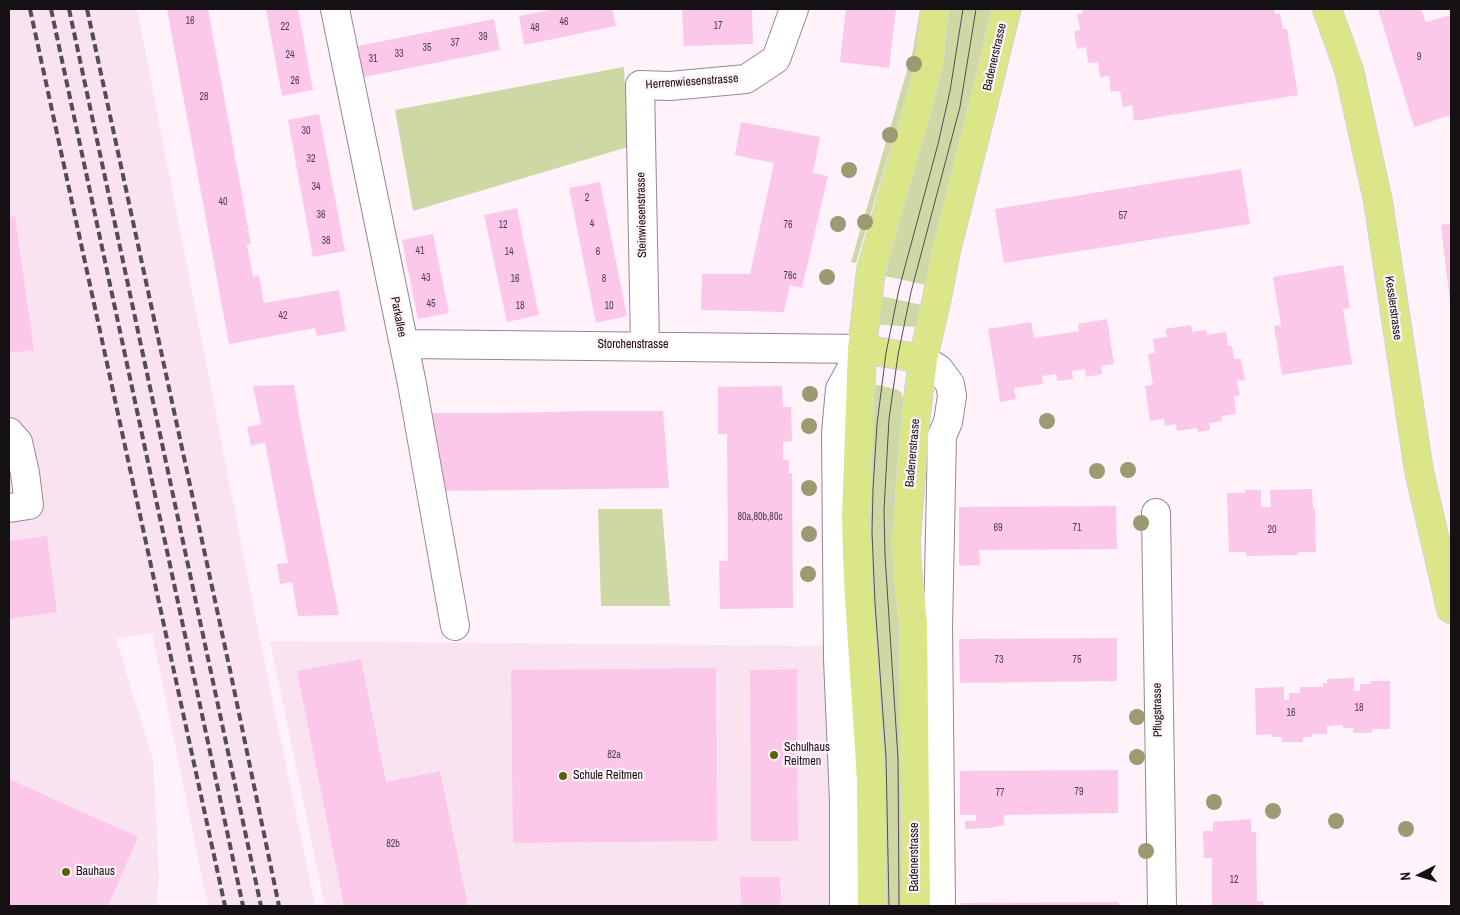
<!DOCTYPE html>
<style>
body{margin:0}
#map{position:relative;width:1460px;height:915px;overflow:hidden;background:#fff2fa;font-family:"Archivo Narrow",sans-serif}
canvas{display:block}
.frame{position:absolute;inset:0;border:10px solid #151013;pointer-events:none}
.north{position:absolute;left:1395px;top:850px;width:50px;height:50px;-webkit-text-stroke:4px #fff2fa;paint-order:stroke;rotate:265deg;font-size:14px;font-weight:700;line-height:20px;text-align:center;color:#151013}
.north::after{content:'';display:block;margin:auto;width:18px;height:22px;background:#151013;clip-path:polygon(50% 0,100% 100%,50% 72%,0 100%)}
</style>
<div id="map">
<canvas width="1460" height="915"></canvas>
<div class="frame"></div>
<div class="north">N</div>
</div>
<script>
const ctx = document.querySelector('canvas').getContext('2d');
ctx.lineJoin = 'round';
function fillPath(path, color) { ctx.fillStyle = color; ctx.fill(path, 'evenodd'); }
const shape = rows => new Path2D(rows.map(r => 'M' + r).join(''));
function trace(path, color, width, dash) { ctx.strokeStyle = color; ctx.lineWidth = width; ctx.lineCap = dash ? 'butt' : 'round'; ctx.setLineDash(dash || []); ctx.stroke(path); }
function write(font, color, halo, rows, align = 'center') {
  ctx.font = font + ' "Archivo Narrow",sans-serif'; ctx.lineWidth = 4.5; ctx.setLineDash([]); ctx.textBaseline = 'middle'; ctx.strokeStyle = halo; ctx.fillStyle = color; for (const [text, x, y, turn = 0] of rows) {
    ctx.save(); ctx.translate(x, y); ctx.rotate((+turn || 0) * Math.PI / 180); ctx.textAlign = isNaN(turn) ? turn : align; if (halo) ctx.strokeText(text, 0, 0); ctx.fillText(text, 0, 0); ctx.restore();
  }
}
fillPath(shape([
 [9,9,137,9,258,629,315,906,208,906,152,633,116,639,153,760,159,878,156,906,9,906],
 [270,641,827,646,830,906,325,906]
]), '#fae3f1');
fillPath(shape([
 [920,9,926,9,911,88,898,122,856,263,851,262,913,50],
 [945,9,994,9,930,286,885,276,930,116],
 [1017,9,1022,9,987,149,982,148],
 [624,67,628,147,413,211,395,110],
 [881,296,926,306,917,327,881,325,877,321],
 [879,385,898,390,901,392,903,399,895,510,901,618,907,906,881,906,865,536,874,386],
 [598,509,662,509,670,606,601,606]
]), '#ced8a4');
fillPath(shape([
 [167,9,208,9,251,244,247,245,253,277,259,275,264,303,339,290,346,331,317,336,315,328,229,344],
 [266,9,298,9,313,90,282,96],
 [555,9,612,9,616,26,524,45,519,16],
 [682,9,752,9,753,44,684,46],
 [846,9,896,9,889,68,840,62],
 [1082,9,1274,9,1275,14,1280,13,1283,29,1287,29,1298,95,1134,121,1132,105,1123,107,1120,91,1111,92,1109,76,1100,77,1098,62,1088,63,1086,47,1077,49,1074,31,1080,30,1077,14,1083,13],
 [1378,9,1421,9,1426,22,1451,15,1451,115,1414,127],
 [494,19,500,50,364,77,358,46],
 [319,114,345,251,313,257,288,120],
 [741,122,820,137,813,173,828,176,802,288,790,285,784,312,701,310,702,274,750,274,774,163,735,155],
 [1241,169,1250,224,1004,263,995,209],
 [600,182,627,316,596,323,569,188],
 [517,208,539,315,507,322,484,215],
 [15,216,34,350,9,353,9,217],
 [1451,223,1451,302,1450,302,1441,225],
 [433,234,449,313,418,319,402,240],
 [1343,265,1350,308,1343,309,1352,364,1282,375,1274,326,1281,325,1273,277],
 [1107,319,1114,364,1101,366,1102,374,1086,377,1085,369,1072,371,1073,379,1057,381,1056,374,1042,376,1043,384,1014,388,1016,399,1000,402,988,329,1031,322,1034,338,1079,331,1078,324],
 [1191,325,1192,332,1206,330,1207,335,1226,332,1228,346,1232,346,1234,359,1241,359,1245,380,1237,381,1240,396,1234,396,1236,414,1222,416,1222,421,1209,423,1210,430,1198,432,1197,428,1177,431,1176,424,1165,426,1164,419,1150,421,1145,386,1153,385,1148,354,1155,353,1153,339,1167,337,1165,329],
 [294,385,302,432,339,615,298,616,292,582,280,584,277,564,288,563,265,442,251,446,247,427,261,424,253,386],
 [782,386,783,407,791,407,792,441,783,442,783,460,789,460,789,473,792,473,793,608,720,609,719,561,728,561,727,434,718,434,718,387],
 [587,411,663,411,669,488,446,491,429,413,506,413],
 [1312,489,1313,509,1315,509,1316,552,1298,552,1298,555,1246,556,1246,552,1229,552,1227,493,1245,493,1245,490,1261,490,1261,507,1271,507,1270,490],
 [1116,506,1117,549,979,550,980,565,959,566,959,507],
 [47,536,57,612,9,619,9,541],
 [1117,638,1117,681,960,683,959,639],
 [361,659,386,782,440,771,468,906,344,906,297,671],
 [716,668,717,841,513,843,511,670],
 [797,669,798,841,751,841,750,670],
 [1354,678,1354,691,1360,691,1360,684,1370,684,1371,681,1390,681,1390,729,1372,729,1372,733,1353,733,1353,728,1343,728,1343,725,1327,726,1327,734,1312,734,1313,737,1303,737,1303,742,1282,742,1282,737,1272,737,1272,734,1256,735,1255,688,1284,687,1284,700,1289,700,1289,693,1300,693,1300,687,1323,687,1323,683,1327,683,1327,679],
 [1118,770,1118,813,1004,815,1004,825,989,828,965,829,965,821,976,821,976,815,960,815,960,771],
 [9,779,138,837,108,906,9,906],
 [1251,819,1251,832,1256,832,1257,901,1263,901,1263,906,1212,906,1212,858,1204,858,1203,831,1213,831,1213,822],
 [740,877,780,877,781,906,741,906],
 [1119,902,1119,906,961,906,961,903]
]), '#fcc8ea');
const minor = shape([
 [335,9,412,384,455,626],
 [404,344,862,349,840,389,836,433,838,659,844,802,844,906],
 [645,345,640,85,670,86,746,79,776,59,794,9],
 [923,359,939,369,950,384,952,396,948,422,942,436,938,627,941,906],
 [9,432,18,442,25,473,29,505,9,508],
 [1156,513,1162,906]
]);
const major = shape([
 [1327,9,1349,70,1378,201,1419,471,1451,609],
 [862,349,923,359],
 [872,906,871,779,858,582,856,518,862,349,871,270,920,100,929,63,935,9],
 [916,906,913,623,907,568,906,540,915,422,923,359,937,298,946,251,988,85,1006,9]
]);
trace(minor, '#968791', 30);
trace(major, '#d5d4d5', 30);
trace(minor, '#fff', 28);
trace(major, '#dae687', 28);
trace(shape([
 [889,906,886,757,875,603,872,532,873,489,877,424,886,353,899,289,938,144,950,91,963,9],
 [899,906,898,759,885,555,884,510,889,419,898,355,911,292,960,107,976,9]
]), '#544d51', 1);
trace(shape([
 [30,9,225,906],
 [51,9,243,906],
 [69,9,261,906],
 [87,9,230,670,279,906]
]), '#544d51', 4, [8, 4]);
ctx.fillStyle = '#9b9a70';
for (const [x, y] of [
 [914,64],
 [890,135],
 [849,170],
 [865,222],
 [838,224],
 [827,277],
 [810,394],
 [1047,421],
 [809,426],
 [1128,470],
 [1097,471],
 [809,488],
 [1141,523],
 [809,534],
 [808,574],
 [1137,717],
 [1137,757],
 [1214,802],
 [1273,811],
 [1336,821],
 [1406,829],
 [1146,851]
]) { ctx.beginPath(); ctx.arc(x, y, 8, 0, 2 * Math.PI); ctx.fill(); }
for (const [x, y, r, color] of [
 [774,755,5,"#596404"],
 [563,776,5,"#596404"],
 [66,872,5,"#596404"]
]) { const dot = new Path2D(); dot.arc(x, y, r, 0, 2 * Math.PI); ctx.fillStyle = color; ctx.fill(dot); trace(dot, '#fff2fa', 2); }
write('10px', '#4f3e49', null, [
 ["16",190,21],
 ["46",564,22],
 ["17",718,26],
 ["22",285,27],
 ["48",535,28],
 ["39",483,37],
 ["37",455,43],
 ["35",427,48],
 ["33",399,54],
 ["24",290,55],
 ["9",1419,57],
 ["31",373,59],
 ["26",295,81],
 ["28",204,97],
 ["30",306,131],
 ["32",311,159],
 ["34",316,187],
 ["2",587,198],
 ["40",223,202],
 ["36",321,215],
 ["57",1123,216],
 ["4",592,224],
 ["12",503,225],
 ["76",788,225],
 ["38",326,241],
 ["41",420,251],
 ["14",509,252],
 ["6",598,252],
 ["76c",790,276],
 ["43",426,278],
 ["16",515,279],
 ["8",604,279],
 ["45",431,304],
 ["18",520,306],
 ["10",609,306],
 ["42",283,316],
 ["80a,80b,80c",760,517],
 ["69",998,528],
 ["71",1077,528],
 ["20",1272,530],
 ["73",999,660],
 ["75",1077,660],
 ["18",1359,708],
 ["16",1291,713],
 ["82a",614,755],
 ["79",1079,792],
 ["77",1000,793],
 ["82b",393,844],
 ["12",1234,880]
]);
write('12px', '#151013', '#fff2fa', [
 ["Badenerstrasse",995,57,-77],
 ["Herrenwiesenstrasse",692,82,-4],
 ["Steinwiesenstrasse",642,215,-91],
 ["Kesslerstrasse",1393,308,82],
 ["Parkallee",398,317,79],
 ["Storchenstrasse",633,345],
 ["Badenerstrasse",913,453,-85],
 ["Pflugstrasse",1158,710,-91],
 ["Badenerstrasse",915,857,-90]
]);
write('12px', '#151013', '#fff2fa', [
 ["Schulhaus",784,748],
 ["Reitmen",784,762],
 ["Schule Reitmen",573,776],
 ["Bauhaus",76,872]
], 'left');
</script>
